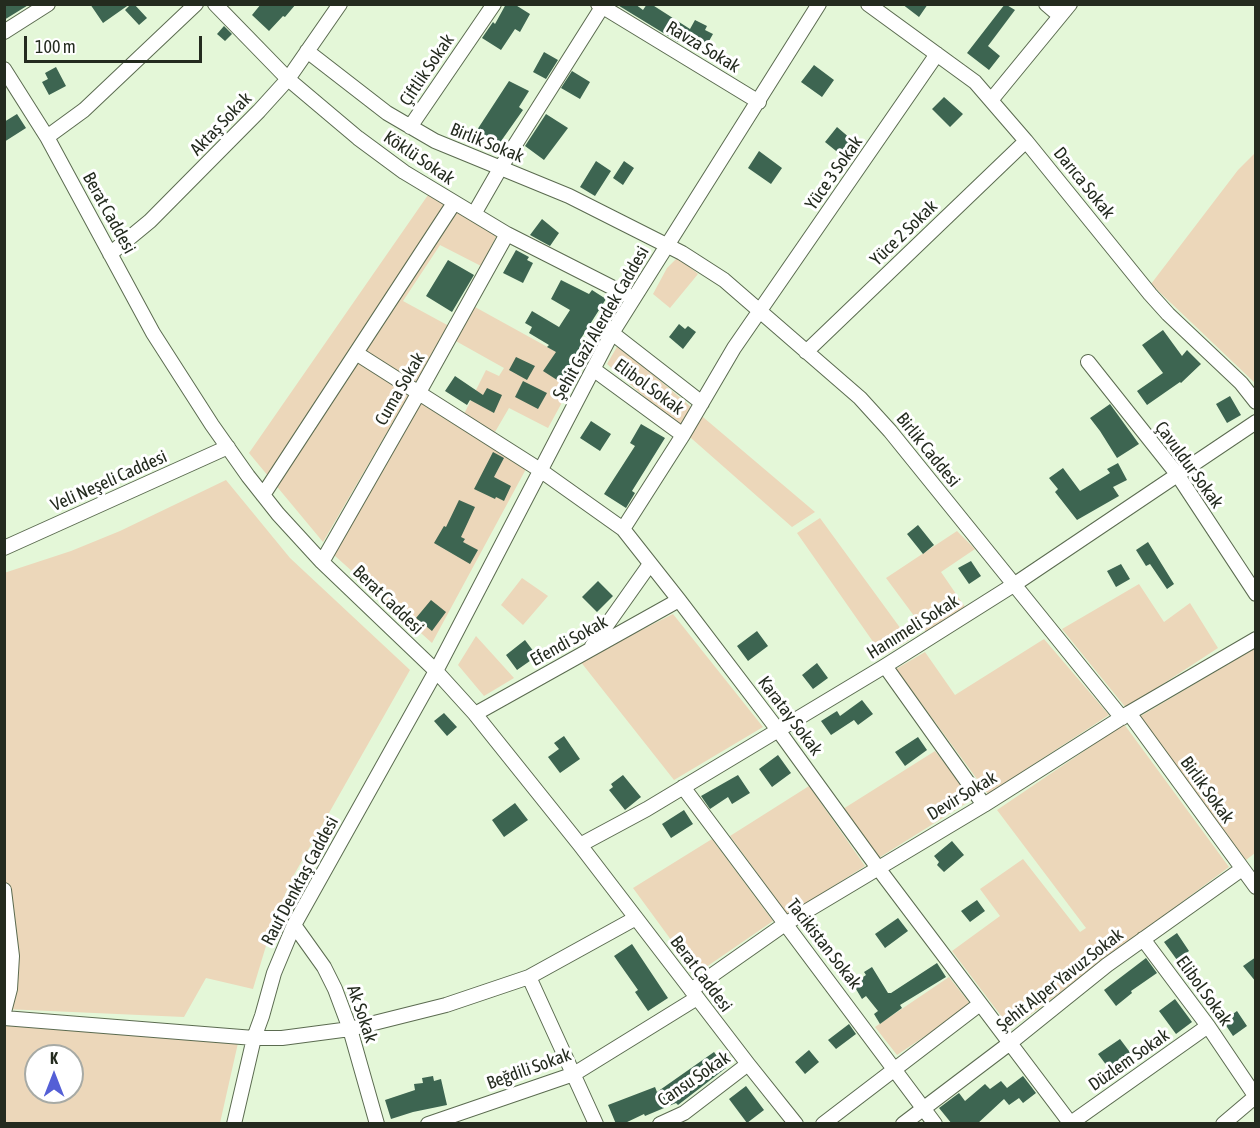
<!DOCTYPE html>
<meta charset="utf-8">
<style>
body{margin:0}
#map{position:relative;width:1260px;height:1128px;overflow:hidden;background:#e4f7d8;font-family:"Asap Condensed",sans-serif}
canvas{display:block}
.frame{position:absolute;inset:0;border:6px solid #242b1f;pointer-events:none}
.north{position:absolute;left:24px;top:1044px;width:60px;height:60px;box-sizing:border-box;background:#fff;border:2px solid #a7aaa5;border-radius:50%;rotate:0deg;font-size:16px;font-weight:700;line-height:24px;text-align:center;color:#242b1f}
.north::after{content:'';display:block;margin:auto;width:21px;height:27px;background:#545fd6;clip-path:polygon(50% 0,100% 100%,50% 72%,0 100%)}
.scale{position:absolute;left:24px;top:36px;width:178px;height:27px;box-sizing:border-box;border:3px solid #242b1f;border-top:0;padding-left:8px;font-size:18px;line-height:21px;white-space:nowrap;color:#242b1f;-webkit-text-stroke:4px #fff;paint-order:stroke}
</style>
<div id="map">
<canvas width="1260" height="1128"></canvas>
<div class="frame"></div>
<div class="north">K</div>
<div class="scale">100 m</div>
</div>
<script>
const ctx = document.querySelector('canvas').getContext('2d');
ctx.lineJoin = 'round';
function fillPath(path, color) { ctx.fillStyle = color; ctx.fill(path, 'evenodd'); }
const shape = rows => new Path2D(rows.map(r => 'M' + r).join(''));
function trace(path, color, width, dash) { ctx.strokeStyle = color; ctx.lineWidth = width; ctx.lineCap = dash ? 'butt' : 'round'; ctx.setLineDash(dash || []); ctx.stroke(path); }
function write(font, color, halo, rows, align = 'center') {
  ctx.font = font + ' "Asap Condensed",sans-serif'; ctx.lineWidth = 6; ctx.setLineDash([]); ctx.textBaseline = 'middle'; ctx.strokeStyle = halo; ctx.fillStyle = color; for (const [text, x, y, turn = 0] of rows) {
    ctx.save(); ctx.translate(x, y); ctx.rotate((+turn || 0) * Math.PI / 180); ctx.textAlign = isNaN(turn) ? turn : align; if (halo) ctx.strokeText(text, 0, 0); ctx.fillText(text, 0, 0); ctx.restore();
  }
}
fillPath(shape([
 [1255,153,1255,383,1151,284,1238,170],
 [428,195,497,235,481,266,440,245,403,301,449,326,323,542,249,453],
 [678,257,698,274,670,308,653,294,667,268],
 [475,307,582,366,548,428,509,408,495,432,464,414,486,370,499,376,504,368,454,340],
 [618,345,815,512,792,527,607,364],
 [421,400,526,469,432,643,334,555],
 [226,480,290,558,410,670,291,880,272,926,253,989,206,978,184,1017,5,1009,4,573,71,551,120,531],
 [820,518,909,640,883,656,797,533],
 [957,531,975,549,941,572,965,607,926,632,886,578],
 [522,578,548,596,523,625,501,605],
 [1139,584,1164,622,1190,603,1218,648,1126,708,1062,629],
 [673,614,763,727,674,780,580,661],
 [476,636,514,678,484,696,458,665],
 [1044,639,1109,715,988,794,896,669,925,652,955,695],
 [1255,648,1255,853,1246,860,1139,717],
 [1124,724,1229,867,1011,1029,952,951,1000,916,980,889,1023,859,1080,932,1086,928,997,810],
 [935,751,973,799,877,859,843,809],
 [809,786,865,866,788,915,730,836],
 [712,839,773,921,696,974,633,888],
 [949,977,971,1005,897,1055,875,1027],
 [4,1025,238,1043,220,1123,5,1123],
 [36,1056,72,1056,72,1092,36,1092]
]), '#ecd7ba');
fillPath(shape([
 [4,4,30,4,4,20],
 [90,4,130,4,103,23],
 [131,4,134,4,147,18,139,25,125,10],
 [261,4,296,4,285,17,283,16,269,31,252,15],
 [506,4,514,4,530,14,520,32,515,29,501,50,482,38,493,22,495,24],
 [616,4,635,4,643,10,647,4,651,4,690,29,695,20,707,26,705,30,713,34,709,41,714,44,708,55,679,40,678,42],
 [902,4,928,4,919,17],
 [1005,4,1015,10,988,46,1000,56,989,70,967,53],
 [224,26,232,34,225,41,217,34],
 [544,52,558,60,546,79,533,72],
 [814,65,834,80,822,97,801,82],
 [56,67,66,86,49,95,42,82,48,79,45,73],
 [572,71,590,82,580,99,561,88],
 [509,81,529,91,519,107,523,110,499,144,477,130],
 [944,97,963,114,950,127,932,109],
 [17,114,26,128,4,142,4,122],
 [546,114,568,128,544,160,525,146],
 [837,127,858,145,846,159,825,142],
 [759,151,782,168,771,184,748,168],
 [596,161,611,171,595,196,580,187],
 [624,161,634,168,623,185,613,178],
 [542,219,559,233,550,246,530,235],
 [516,250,529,257,527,260,533,263,523,283,503,273],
 [448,260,474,275,452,312,426,296],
 [561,280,589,294,592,290,606,299,580,340,587,345,572,367,578,371,568,387,543,371,556,352,547,347,549,345,529,333,532,327,525,323,532,311,559,327,570,310,551,299],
 [679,324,685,329,688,326,696,332,683,349,669,337],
 [1163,330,1182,356,1187,350,1201,364,1181,383,1180,382,1147,405,1137,391,1163,373,1142,345],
 [516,357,535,366,527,380,509,370],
 [455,376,483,395,487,388,502,395,494,413,470,400,467,405,445,391],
 [523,381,547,393,538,409,515,397],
 [1230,396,1241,415,1227,423,1216,404],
 [1110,404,1139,444,1117,458,1100,431,1090,418],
 [591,421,611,434,600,451,580,438],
 [641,424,665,438,632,491,635,493,626,508,604,494,635,446,630,443],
 [493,452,504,458,494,477,511,486,504,501,496,497,495,499,474,489],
 [1118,463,1127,480,1113,487,1119,496,1077,520,1055,492,1058,489,1049,478,1063,468,1080,491,1110,473,1107,469],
 [459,500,475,507,461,537,465,539,463,542,478,550,470,564,434,543,444,526,446,527],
 [918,525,934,545,923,554,907,534],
 [1148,542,1174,584,1167,589,1150,564,1146,566,1136,550],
 [971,561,981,576,969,584,958,568],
 [1121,564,1130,579,1116,587,1107,571],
 [598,581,613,596,597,612,582,597],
 [431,600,446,612,432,631,416,618],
 [757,631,768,646,748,661,737,646],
 [525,640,537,656,517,670,506,655],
 [817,663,828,678,813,689,802,675],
 [862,700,873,714,858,725,854,720,831,735,821,721,837,711,840,716],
 [444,713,457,727,447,736,434,721],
 [564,736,580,759,560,773,548,757,559,749,554,743],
 [918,737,927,750,905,766,895,752],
 [778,755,791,773,772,787,759,769],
 [623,775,641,797,625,810,609,790,613,787,611,784],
 [738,775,750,793,732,804,728,797,710,809,701,796],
 [515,803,528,820,504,837,492,820],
 [684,810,693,824,671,838,662,824],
 [952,841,964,855,944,872,937,865,939,862,934,856],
 [977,900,985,911,970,922,961,911],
 [898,918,908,931,885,948,875,934],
 [1177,933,1189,951,1177,960,1164,942],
 [632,944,668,998,648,1011,635,992,638,990,614,956],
 [1256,957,1256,982,1243,966],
 [1146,958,1157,973,1131,991,1132,993,1116,1006,1104,990],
 [937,963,946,977,900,1005,902,1008,880,1024,874,1014,878,1011,866,996,862,999,853,984,866,975,864,972,872,967,888,993,891,993],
 [1175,999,1192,1022,1176,1034,1159,1011],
 [1237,1011,1247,1026,1233,1036,1223,1021],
 [849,1024,856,1034,836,1049,828,1040],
 [1120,1039,1135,1059,1113,1074,1098,1054],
 [809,1050,819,1062,805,1074,795,1062],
 [714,1052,726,1068,678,1105,676,1103,645,1116,644,1114,623,1124,616,1124,608,1105,655,1087,657,1092],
 [433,1076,434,1081,441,1079,447,1105,413,1112,391,1119,385,1100,415,1090,414,1084,423,1083,422,1078],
 [1023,1076,1036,1093,1023,1103,1019,1098,1009,1105,1004,1099,977,1124,952,1124,939,1108,959,1093,965,1101,985,1084,990,1089,1001,1081,1007,1088],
 [746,1086,764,1110,747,1123,729,1099]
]), '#3d6551');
const minor = shape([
 [215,4,288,79,358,138,404,172,507,234,633,298],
 [598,4,759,102],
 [868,4,975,82,1026,141,1150,294,1168,314,1241,383,1256,402],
 [1046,4,1060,16],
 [4,32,48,4],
 [307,51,387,113,435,141,569,196,682,253,724,280,860,398,890,431,1122,718],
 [4,69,47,137,153,333,212,425,248,476,278,514,322,562,436,671,475,714,580,845,748,1064,796,1124],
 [992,99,1070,4],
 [410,127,494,4],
 [47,137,84,110,196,4],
 [474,214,501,167,604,4],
 [110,254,150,221,259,111,288,79,340,4],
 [612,333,702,403],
 [806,352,1026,141],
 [356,353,540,470,623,529,679,600,778,730,878,868,1071,1124],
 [1088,362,1177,474,1256,594],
 [593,369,683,435],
 [263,495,454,203],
 [623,529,683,435,734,348,937,54],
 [4,548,228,447],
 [322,562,418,394,507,234],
 [592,646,650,564],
 [885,666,984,805],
 [1129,713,1256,887],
 [475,714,679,600],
 [683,787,935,1124],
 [580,845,647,809,885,666,1015,584,1256,422],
 [4,890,12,956,10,989,4,1012],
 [294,925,324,967,335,989,350,1029,377,1124],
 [1143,939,1208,1026,1256,1097],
 [529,977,596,1124],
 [691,990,785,924,984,805,1129,713,1256,639],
 [4,1018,254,1038,282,1038,350,1029,446,1005,529,977,636,918],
 [1071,1123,1208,1026],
 [234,1124,254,1038,262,1016,274,973,294,925,436,671,612,333,819,4],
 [428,1124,574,1074,697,998],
 [660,1124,684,1113,748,1064],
 [823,1124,980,1004],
 [903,1124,1010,1043,1107,965,1242,869],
 [1223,1124,1256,1096]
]);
trace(minor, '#5b6b50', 16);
trace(minor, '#fff', 14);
write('18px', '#242b1f', '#fff', [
 ["Ravza Sokak",703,47,31],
 ["Çiftlik Sokak",427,70,-56],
 ["Aktaş Sokak",221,124,-46],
 ["Birlik Sokak",487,143,22],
 ["Köklü Sokak",419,158,34],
 ["Yüce 3 Sokak",834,173,-55],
 ["Darıca Sokak",1084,183,51],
 ["Berat Caddesi",109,213,61],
 ["Yüce 2 Sokak",904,233,-44],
 ["Şehit Gazi Alerdek Caddesi",601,323,-60],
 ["Elibol Sokak",649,387,36],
 ["Cuma Sokak",400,389,-60],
 ["Birlik Caddesi",928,450,51],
 ["Çavuldur Sokak",1189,465,54],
 ["Veli Neşeli Caddesi",109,481,-24],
 ["Berat Caddesi",388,600,44],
 ["Hanımeli Sokak",913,627,-32],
 ["Efendi Sokak",569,641,-29],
 ["Karatay Sokak",790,716,53],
 ["Birlik Sokak",1207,790,54],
 ["Devir Sokak",962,796,-31],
 ["Rauf Denktaş Caddesi",300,881,-62],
 ["Tacikistan Sokak",824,944,52],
 ["Berat Caddesi",701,974,53],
 ["Şehit Alper Yavuz Sokak",1060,980,-38],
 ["Elibol Sokak",1204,991,54],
 ["Ak Sokak",362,1014,71],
 ["Düzlem Sokak",1129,1060,-35],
 ["Beğdili Sokak",529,1069,-20],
 ["Cansu Sokak",694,1079,-34]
]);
</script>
